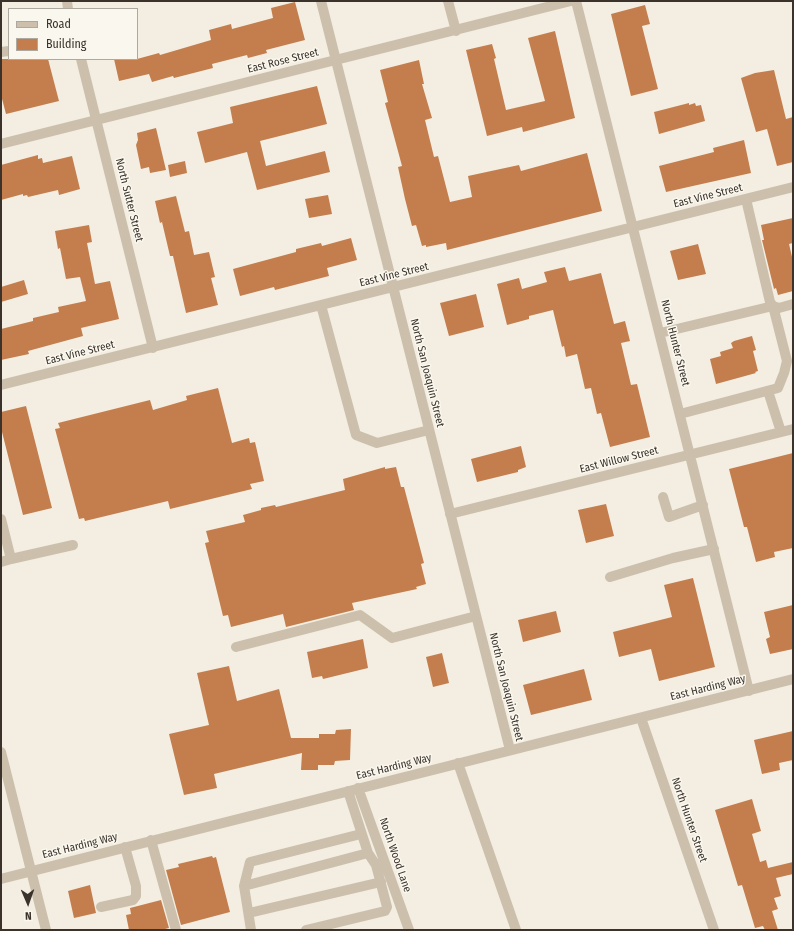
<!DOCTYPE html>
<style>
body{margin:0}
#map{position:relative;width:794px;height:931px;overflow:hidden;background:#f3eee1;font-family:"Fira Sans Condensed",sans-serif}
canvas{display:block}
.frame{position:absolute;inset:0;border:2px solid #3a322b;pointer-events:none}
.legend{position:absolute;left:8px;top:8px;width:130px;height:52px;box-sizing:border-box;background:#faf7ee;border:1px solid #ada8a0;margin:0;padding:5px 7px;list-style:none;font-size:12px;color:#3a322b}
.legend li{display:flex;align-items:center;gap:8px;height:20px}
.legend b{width:20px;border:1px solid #ada8a0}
.north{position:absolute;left:8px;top:883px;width:40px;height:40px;-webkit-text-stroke:3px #faf7ee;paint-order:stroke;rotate:178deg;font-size:11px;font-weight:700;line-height:16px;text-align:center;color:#3a322b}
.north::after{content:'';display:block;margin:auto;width:14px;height:18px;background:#3a322b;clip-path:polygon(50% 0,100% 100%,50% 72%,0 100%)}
</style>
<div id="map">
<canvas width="794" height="931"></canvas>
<div class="frame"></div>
<ul class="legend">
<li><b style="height:5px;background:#ccc0ac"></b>Road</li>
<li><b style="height:11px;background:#c47e4e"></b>Building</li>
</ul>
<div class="north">N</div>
</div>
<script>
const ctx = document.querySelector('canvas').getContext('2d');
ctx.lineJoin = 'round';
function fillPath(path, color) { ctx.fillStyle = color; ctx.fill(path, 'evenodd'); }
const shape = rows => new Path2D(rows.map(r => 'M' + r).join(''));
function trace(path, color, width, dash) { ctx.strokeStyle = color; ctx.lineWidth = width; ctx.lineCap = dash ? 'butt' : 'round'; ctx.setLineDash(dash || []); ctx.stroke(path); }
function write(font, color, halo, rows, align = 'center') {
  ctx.font = font + ' "Fira Sans Condensed",sans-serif'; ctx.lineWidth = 3; ctx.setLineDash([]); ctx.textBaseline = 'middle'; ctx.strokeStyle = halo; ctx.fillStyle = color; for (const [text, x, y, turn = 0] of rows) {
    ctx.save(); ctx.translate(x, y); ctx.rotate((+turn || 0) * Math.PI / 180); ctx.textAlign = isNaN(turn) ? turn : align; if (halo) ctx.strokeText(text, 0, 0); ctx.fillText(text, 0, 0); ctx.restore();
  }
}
fillPath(shape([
 [295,2,305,40,266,50,267,53,248,58,247,55,212,64,213,68,174,78,173,76,152,82,149,74,119,81,114,59,137,59,159,53,160,55,211,40,209,30,231,24,232,29,273,18,271,8],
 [645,5,650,24,642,26,658,89,631,96,611,14],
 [555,31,575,118,523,132,522,127,487,136,466,50,492,44,496,58,494,59,506,110,545,101,528,38],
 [1,59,48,59,59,101,6,114,1,95],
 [419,60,424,84,422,84,432,118,425,120,434,157,438,156,450,202,472,197,468,176,519,165,521,171,587,153,602,211,447,250,446,243,426,247,426,245,422,246,416,225,412,226,405,199,398,167,402,166,385,103,388,102,380,70],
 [774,70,786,119,793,117,793,162,777,166,767,129,756,132,741,78,755,73],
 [317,86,327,124,260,141,266,166,325,151,330,172,257,190,247,152,205,163,197,132,233,123,230,107],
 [689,103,689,105,695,103,696,106,701,105,705,121,659,134,654,112],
 [156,128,166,170,150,173,149,167,141,169,136,145,138,140,137,133],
 [744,140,751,173,666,192,659,166,714,152,713,148],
 [38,155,38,159,42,158,43,163,72,156,80,189,59,195,58,190,28,197,27,195,23,196,23,194,1,200,1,165],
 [185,161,187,173,170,177,168,165],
 [328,195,332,214,309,218,305,199],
 [176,196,185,232,189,231,194,255,209,252,215,277,211,278,218,305,186,313,173,256,170,256,162,222,160,223,155,201],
 [793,218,793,243,789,244,793,261,793,291,778,295,776,288,774,289,762,240,764,240,761,225],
 [89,225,92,242,87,243,95,284,110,281,119,319,81,328,83,336,28,351,29,354,1,360,1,329,33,321,33,318,59,312,58,307,86,301,80,277,66,279,60,248,58,249,55,231],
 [351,238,357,260,327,268,329,276,275,290,274,287,240,296,233,269,296,252,296,249,321,243,322,246],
 [698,244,706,274,678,280,670,251],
 [565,267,569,281,601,273,614,324,625,321,630,341,621,343,631,385,637,384,650,437,610,447,601,413,597,414,591,388,585,389,577,354,566,357,564,346,562,347,553,310,529,316,529,319,507,325,497,284,519,278,522,289,547,282,544,272],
 [24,280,28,294,1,302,1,287],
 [476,294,484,327,449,336,440,303],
 [752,336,756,350,753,351,758,371,755,372,756,373,716,384,710,359,721,356,720,352,733,348,731,343,734,341],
 [218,388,232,443,249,438,250,443,255,442,264,481,250,484,252,489,170,509,168,501,85,521,84,518,79,519,55,429,60,428,58,423,150,400,153,410,187,400,186,396],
 [26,406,52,508,23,515,1,428,1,412],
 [521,446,526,467,518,470,518,472,477,482,471,459],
 [793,453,793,548,774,552,775,557,756,562,747,527,744,527,729,469],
 [385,467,385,469,396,467,401,487,404,487,424,563,421,564,426,584,416,587,417,589,352,603,354,610,286,627,283,614,231,627,228,615,223,616,205,543,209,542,206,531,245,522,243,515,261,510,261,508,275,505,276,507,345,490,343,479],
 [606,504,614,536,586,543,578,510],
 [693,578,715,667,659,681,651,649,619,657,613,632,672,617,664,585],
 [793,605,793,649,770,654,766,639,770,637,764,612],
 [556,611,561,632,523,642,518,620],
 [363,639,368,668,323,679,322,676,312,678,307,652],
 [442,653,449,683,433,687,426,657],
 [229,666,237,701,279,689,291,738,319,738,319,734,335,734,336,730,351,729,350,760,335,761,334,765,318,765,318,770,301,770,302,753,214,774,217,788,184,795,169,734,209,725,197,673],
 [584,669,592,700,531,715,523,685],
 [793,731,793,760,779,763,780,770,762,774,754,740],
 [752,799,761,831,752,834,760,862,766,860,768,868,793,862,793,874,776,878,781,896,774,898,778,909,772,911,778,930,765,930,763,926,755,928,742,885,738,886,715,810],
 [212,856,213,858,216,857,230,912,181,925,166,870,179,867,178,864],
 [90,885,96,913,74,918,68,891],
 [161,900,169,928,161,930,129,930,126,915,131,914,130,908]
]), '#c47e4e');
trace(shape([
 [67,1,68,9],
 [321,1,510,750],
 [448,1,456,31],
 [576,1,749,691],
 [1,52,9,51],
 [81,59,153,348],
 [1,144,571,1],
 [321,305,356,435,377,443,429,430],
 [660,333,773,306,779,308,793,304],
 [1,385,793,187],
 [768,391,781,432],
 [680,414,778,388,784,373,787,361,773,306,770,302,746,199],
 [663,497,669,517,703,505],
 [450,514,793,429],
 [1,519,11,559,1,562],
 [11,559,73,545],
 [610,577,673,558,714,549],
 [236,647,360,615,392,638,476,616],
 [641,718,714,930],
 [1,752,46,930],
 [458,763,516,930],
 [358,788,409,930],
 [151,840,176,930],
 [1,879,793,679],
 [244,886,368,853],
 [101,907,133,900,136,896,136,886,125,847],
 [249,913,381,882],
 [251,930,244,886,250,862,361,834],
 [306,930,385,911,387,907,376,865,368,853,348,791]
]), '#ccc0ac', 10);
write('11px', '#3a322b', '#faf7ee', [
 ["East Rose Street",283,61,-14],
 ["East Vine Street",708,196,-14],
 ["North Sutter Street",129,200,76],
 ["East Vine Street",394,275,-14],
 ["North Hunter Street",675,343,76],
 ["East Vine Street",80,353,-14],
 ["North San Joaquin Street",427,373,76],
 ["East Willow Street",619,460,-14],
 ["North San Joaquin Street",506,687,76],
 ["East Harding Way",708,688,-14],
 ["East Harding Way",394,767,-14],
 ["North Hunter Street",689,820,71],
 ["East Harding Way",80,846,-14],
 ["North Wood Lane",395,855,71]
]);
</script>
